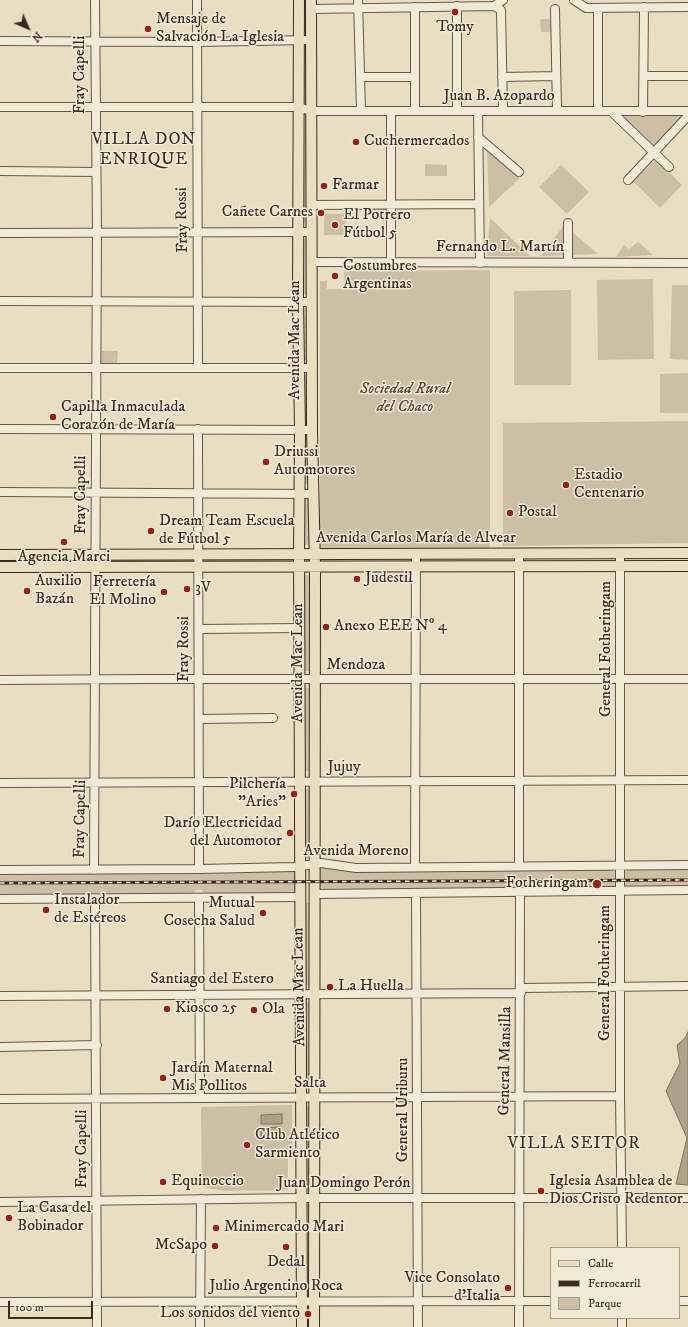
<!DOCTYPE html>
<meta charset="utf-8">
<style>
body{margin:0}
#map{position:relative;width:688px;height:1327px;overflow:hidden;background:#e9dec2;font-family:"IM FELL DW Pica",serif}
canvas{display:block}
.legend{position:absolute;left:550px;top:1247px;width:130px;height:72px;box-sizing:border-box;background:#f1ead7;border:1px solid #a99d8d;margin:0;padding:5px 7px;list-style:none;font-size:12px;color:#3d2a1e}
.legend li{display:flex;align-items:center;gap:8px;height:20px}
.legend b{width:20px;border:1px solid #a99d8d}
.north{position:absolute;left:8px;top:8px;width:40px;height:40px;-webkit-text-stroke:3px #f1ead7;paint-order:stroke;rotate:135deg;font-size:11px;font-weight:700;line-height:16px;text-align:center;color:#3d2a1e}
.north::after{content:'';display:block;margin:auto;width:14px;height:18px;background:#3d2a1e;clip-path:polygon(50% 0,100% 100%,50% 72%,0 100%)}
.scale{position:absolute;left:8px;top:1301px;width:85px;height:18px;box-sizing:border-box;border:2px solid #3d2a1e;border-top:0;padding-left:5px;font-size:12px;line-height:14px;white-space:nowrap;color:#3d2a1e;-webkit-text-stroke:3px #f1ead7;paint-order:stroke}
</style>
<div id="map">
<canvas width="688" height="1327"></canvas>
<ul class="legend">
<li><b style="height:5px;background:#e9dec2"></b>Calle</li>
<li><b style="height:5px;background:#3d2a1e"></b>Ferrocarril</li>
<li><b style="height:11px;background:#ccbfa6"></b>Parque</li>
</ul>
<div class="north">N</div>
<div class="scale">100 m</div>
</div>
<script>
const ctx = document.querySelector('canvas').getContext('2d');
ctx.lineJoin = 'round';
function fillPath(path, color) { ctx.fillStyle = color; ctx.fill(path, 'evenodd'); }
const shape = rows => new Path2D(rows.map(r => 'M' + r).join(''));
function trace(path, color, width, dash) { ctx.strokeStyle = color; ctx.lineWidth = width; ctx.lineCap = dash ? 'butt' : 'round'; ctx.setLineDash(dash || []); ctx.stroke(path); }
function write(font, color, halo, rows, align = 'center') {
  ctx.font = font + ' "IM FELL DW Pica",serif'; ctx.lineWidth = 3; ctx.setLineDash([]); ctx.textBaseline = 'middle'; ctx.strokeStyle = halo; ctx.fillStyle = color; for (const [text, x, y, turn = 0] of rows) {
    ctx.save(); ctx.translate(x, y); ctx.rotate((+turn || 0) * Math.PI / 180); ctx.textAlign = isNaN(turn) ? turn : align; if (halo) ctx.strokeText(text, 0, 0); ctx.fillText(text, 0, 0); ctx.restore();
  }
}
fillPath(shape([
 [303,0,308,0,309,38,303,38],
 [540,19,553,19,553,32,541,32],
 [303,46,308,46,308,103,303,103],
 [620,113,684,114,654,147],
 [305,123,309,123,308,222,303,222],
 [487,149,520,178,489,207],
 [656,159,682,185,660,208,633,181],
 [425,164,447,165,447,176,425,176],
 [561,165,589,192,567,214,539,187],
 [324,214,346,214,346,235,324,235],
 [490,218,530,256,487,256],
 [564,225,598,254,541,256],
 [302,239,308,239,308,294,302,294],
 [638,242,653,255,616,257,624,245,629,249],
 [490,270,490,549,324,550,320,546,320,281,327,281,327,289,344,289,344,271],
 [653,279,654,359,598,360,597,280],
 [672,285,688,285,688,360,670,359],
 [571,290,571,385,514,385,514,291],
 [302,308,308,308,308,360,303,360],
 [102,351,118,351,117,364,101,364],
 [688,373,688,413,660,413,660,374],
 [303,375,309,375,309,421,303,421],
 [688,421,688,543,503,546,503,423],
 [303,438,309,438,309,484,303,484],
 [303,498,309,498,309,545,303,545],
 [304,575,311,575,311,667,309,671,306,671,304,668],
 [302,688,310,688,310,771,303,771],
 [304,789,310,789,310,858,303,858],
 [325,866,612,869,617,874,617,883,614,888,324,890,319,886,318,877,320,870],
 [630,869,688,869,688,887,631,888,624,886,623,873],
 [295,871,295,890,291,894,204,894,202,890,196,890,192,897,0,895,0,874],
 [303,903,310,903,311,985,305,985],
 [311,1002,312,1085,305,1085,304,1003],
 [292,1105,292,1155,288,1155,288,1190,225,1191,202,1187,201,1107],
 [304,1107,311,1107,312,1190,305,1190]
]), '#ccbfa6');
const water = shape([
 [688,1032,688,1185,676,1184,687,1138,666,1091,680,1063,677,1045,685,1038,688,1032],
 [282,1114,282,1124,261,1124,261,1115,282,1114],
 [281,1127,281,1135,261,1136,261,1128,281,1127]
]);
fillPath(water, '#afa18a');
trace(water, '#81715f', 1);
const minor = shape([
 [197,0,198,367],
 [358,0,361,111],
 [574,0,586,8,688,7],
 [457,6,457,110],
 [494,6,501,10,503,110],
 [415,7,415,111],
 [598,8,598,111],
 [311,9,494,6,503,0],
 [555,9,557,110],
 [0,41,197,42,311,40],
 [644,76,688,76],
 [360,77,415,77],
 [502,77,556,76],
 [0,107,299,107,310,111,688,111],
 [391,111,391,262],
 [478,111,480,263],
 [612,112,669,167],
 [643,112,644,7],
 [478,137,519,172],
 [0,171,96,172],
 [628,180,688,116],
 [311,205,479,204],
 [0,233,311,232],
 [311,262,688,263],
 [568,262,568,223],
 [0,301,311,302],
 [0,368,311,368],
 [0,429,312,430],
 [198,429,199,869],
 [0,492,314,494],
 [620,553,620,1096,622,1248],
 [200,629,300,628],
 [0,680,148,679,688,679],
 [199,719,273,718],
 [0,783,688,780],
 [519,866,519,555],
 [415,867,416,554],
 [0,870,199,869,294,867,321,863,356,868,688,865],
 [94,870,97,231,95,0],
 [416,893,418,1327],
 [314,894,688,890],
 [0,899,300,897],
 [95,899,97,1327],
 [199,899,200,1098],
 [521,988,688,986],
 [0,996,521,993],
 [0,1047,97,1045],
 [0,1099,620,1096],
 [0,1202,301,1198,688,1198],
 [679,1301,688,1301],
 [0,1302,551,1301],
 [200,1327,201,1199],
 [519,1327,520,892],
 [622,1327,622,1318]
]);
const major = shape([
 [299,0,298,302,300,430,299,554,302,1327],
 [311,0,312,430,315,567,314,1327],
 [0,555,688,553],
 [0,567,688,566]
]);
trace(minor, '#685747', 10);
trace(major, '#3d2a1e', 12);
trace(minor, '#f1ead7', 8);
trace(major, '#e9dec2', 10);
const rail = shape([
 [0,883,688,880]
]);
trace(rail, '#3d2a1e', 3);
trace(rail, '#f1ead7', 1.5, [4.5]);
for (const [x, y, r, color] of [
 [455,12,4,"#8f2418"],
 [148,29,4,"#8f2418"],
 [356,142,4,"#8f2418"],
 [324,186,4,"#8f2418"],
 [321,213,4,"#8f2418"],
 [335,225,4,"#8f2418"],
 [335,276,4,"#8f2418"],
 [53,417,4,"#8f2418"],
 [266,462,4,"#8f2418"],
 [566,485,4,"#8f2418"],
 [510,513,4,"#8f2418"],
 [151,531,4,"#8f2418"],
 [64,542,4,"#8f2418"],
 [357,579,4,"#8f2418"],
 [187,589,4,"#8f2418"],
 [27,591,4,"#8f2418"],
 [164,592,4,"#8f2418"],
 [326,627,4,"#8f2418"],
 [294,794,4,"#8f2418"],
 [290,833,4,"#8f2418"],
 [597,884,5,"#8f2418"],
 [46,910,4,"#8f2418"],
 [263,913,4,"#8f2418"],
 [330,987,4,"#8f2418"],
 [167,1009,4,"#8f2418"],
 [254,1010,4,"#8f2418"],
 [163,1078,4,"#8f2418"],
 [247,1145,4,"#8f2418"],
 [163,1182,4,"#8f2418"],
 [541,1191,4,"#8f2418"],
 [9,1218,4,"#8f2418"],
 [216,1228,4,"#8f2418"],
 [215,1246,4,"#8f2418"],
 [286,1247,4,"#8f2418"],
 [508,1288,4,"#8f2418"],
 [308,1314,4,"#8f2418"]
]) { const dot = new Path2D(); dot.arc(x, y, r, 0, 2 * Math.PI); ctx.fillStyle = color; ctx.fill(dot); trace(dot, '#f1ead7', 1.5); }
write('16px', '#3d2a1e', '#f1ead7', [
 ["Mensaje de",156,20],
 ["Salvación La Iglesia",156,38],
 ["Tomy",455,28,"center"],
 ["Cuchermercados",364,142],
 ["Farmar",332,186],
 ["Cañete Carnes",313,213,"right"],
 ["El Potrero",343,216],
 ["Fútbol 5",343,234],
 ["Costumbres",343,267],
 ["Argentinas",343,285],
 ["Capilla Inmaculada",61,408],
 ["Corazón de María",61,426],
 ["Driussi",274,453],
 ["Automotores",274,471],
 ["Estadio",574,476],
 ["Centenario",574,494],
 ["Postal",518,513],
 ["Dream Team Escuela",159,522],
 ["de Fútbol 5",159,540],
 ["Agencia Marci",64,558,"center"],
 ["Judestil",365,579],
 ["Auxilio",35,582],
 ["Bazán",35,600],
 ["Ferretería",156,583,"right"],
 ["El Molino",156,601,"right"],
 ["3V",195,589],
 ["Anexo EEE Nº 4",334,627],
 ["Pilchería",286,785,"right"],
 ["\"Aries\"",286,803,"right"],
 ["Darío Electricidad",282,824,"right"],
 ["del Automotor",282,842,"right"],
 ["Fotheringam",588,884,"right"],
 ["Instalador",54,901],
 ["de Estéreos",54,919],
 ["Mutual",255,904,"right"],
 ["Cosecha Salud",255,922,"right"],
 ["La Huella",338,987],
 ["Kiosco 25",175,1009],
 ["Ola",262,1010],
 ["Jardín Maternal",171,1069],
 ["Mis Pollitos",171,1087],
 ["Club Atlético",255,1136],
 ["Sarmiento",255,1154],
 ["Equinoccio",171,1182],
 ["Iglesia Asamblea de",549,1182],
 ["Dios Cristo Redentor",549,1200],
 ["La Casa del",17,1209],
 ["Bobinador",17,1227],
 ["Minimercado Mari",224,1228],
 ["McSapo",207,1246,"right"],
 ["Dedal",286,1263,"center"],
 ["Vice Consolato",500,1279,"right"],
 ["d'Italia",500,1297,"right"],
 ["Los sonidos del viento",300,1314,"right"]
], 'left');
write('16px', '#3d2a1e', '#f1ead7', [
 ["Fray Capelli",81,75,-90],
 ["Juan B. Azopardo",499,97],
 ["Fray Rossi",183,220,-91],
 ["Fernando L. Martín",500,248],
 ["Avenida Mac Lean",296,340,-90],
 ["Fray Capelli",82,495,-90],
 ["Avenida Carlos María de Alvear",416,539],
 ["Fray Rossi",185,649,-90],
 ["General Fotheringam",607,649,-90],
 ["Avenida Mac Lean",299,663,-90],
 ["Mendoza",356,666],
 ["Jujuy",344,768],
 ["Fray Capelli",81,819,-89],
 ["Avenida Moreno",356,852],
 ["General Fotheringam",606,973,-90],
 ["Santiago del Estero",212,980],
 ["Avenida Mac Lean",300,987,-91],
 ["General Mansilla",506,1061,-89],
 ["Salta",310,1084],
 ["General Uriburu",404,1110,-90],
 ["Fray Capelli",83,1149,-90],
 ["Juan Domingo Perón",344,1184],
 ["Julio Argentino Roca",276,1287]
]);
write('italic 16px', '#5a4839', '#f1ead7', [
 ["Sociedad Rural",405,390],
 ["del Chaco",405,408]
]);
ctx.letterSpacing = '1px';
write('17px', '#3d2a1e', '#f1ead7', [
 ["VILLA DON",144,140],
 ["ENRIQUE",144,160],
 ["VILLA SEITOR",574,1144]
]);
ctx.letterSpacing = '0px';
</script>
